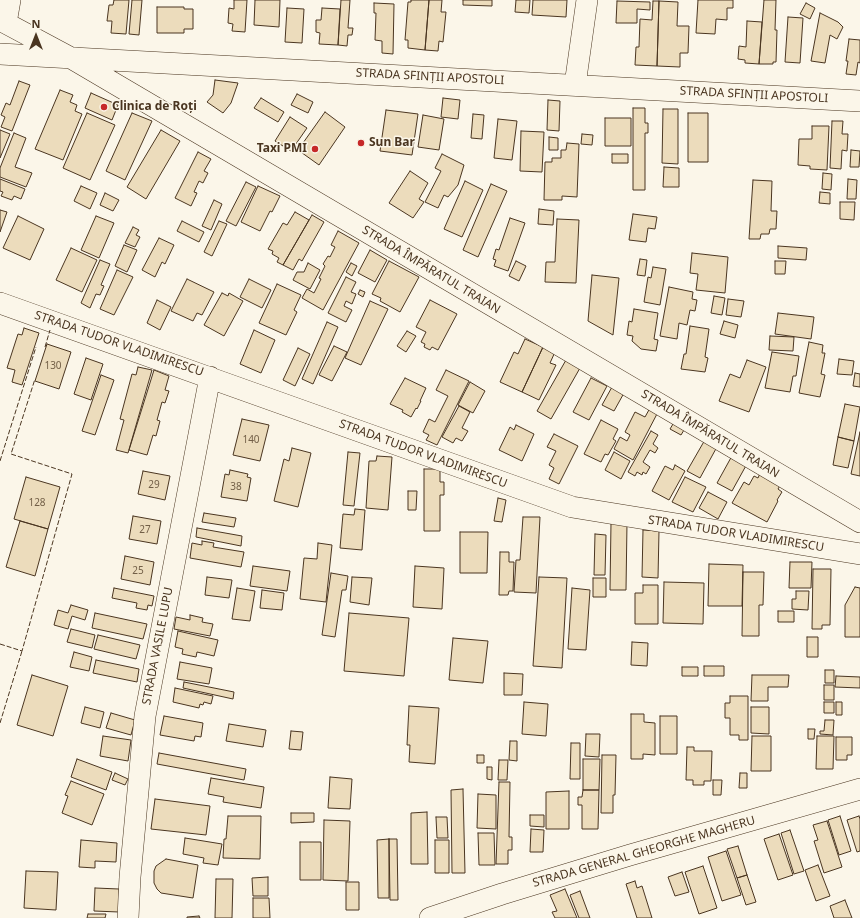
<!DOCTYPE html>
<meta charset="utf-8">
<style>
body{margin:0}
#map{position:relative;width:860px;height:918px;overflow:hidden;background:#fbf6e9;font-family:"Noto Sans",sans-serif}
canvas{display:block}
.north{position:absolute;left:16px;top:16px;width:40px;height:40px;-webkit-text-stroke:3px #fbf6e9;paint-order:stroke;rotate:0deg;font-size:11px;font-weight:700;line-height:16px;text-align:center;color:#4a3520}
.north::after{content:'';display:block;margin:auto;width:14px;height:18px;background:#4a3520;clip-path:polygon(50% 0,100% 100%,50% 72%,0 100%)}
</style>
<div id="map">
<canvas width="860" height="918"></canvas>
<div class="north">N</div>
</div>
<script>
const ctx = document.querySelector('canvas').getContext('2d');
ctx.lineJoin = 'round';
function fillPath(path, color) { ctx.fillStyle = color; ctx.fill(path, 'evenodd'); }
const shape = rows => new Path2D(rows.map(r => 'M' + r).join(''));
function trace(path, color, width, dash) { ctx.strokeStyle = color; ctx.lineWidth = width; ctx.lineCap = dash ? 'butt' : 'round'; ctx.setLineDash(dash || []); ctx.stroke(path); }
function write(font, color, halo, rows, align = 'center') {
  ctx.font = font + ' "Noto Sans",sans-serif'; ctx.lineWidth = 3; ctx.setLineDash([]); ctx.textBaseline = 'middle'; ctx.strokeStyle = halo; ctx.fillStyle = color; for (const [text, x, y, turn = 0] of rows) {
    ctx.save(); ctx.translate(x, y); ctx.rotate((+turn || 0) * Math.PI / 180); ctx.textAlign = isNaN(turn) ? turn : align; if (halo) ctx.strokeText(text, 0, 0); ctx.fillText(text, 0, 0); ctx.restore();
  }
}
const building = shape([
 [114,0,129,0,126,34,111,33,112,21,107,21,109,5,113,5,114,0],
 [132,0,142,0,139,35,129,34,132,0],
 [234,0,247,0,245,32,232,31,233,24,228,23,229,8,234,9,234,0],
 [255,0,280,0,279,27,254,25,255,0],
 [341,0,350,0,348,28,353,28,352,35,348,35,347,46,338,45,341,0],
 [411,0,429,0,425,50,408,48,408,40,405,40,408,2,411,2,411,0],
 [429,0,442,0,441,12,446,12,443,42,439,41,438,51,425,50,429,0],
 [463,0,492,0,492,6,463,5,463,0],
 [516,0,530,0,529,13,515,12,516,0],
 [533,0,567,0,566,17,532,15,533,0],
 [698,0,733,0,733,8,727,8,727,20,716,19,715,34,696,33,698,0],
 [764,0,776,0,775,30,777,30,776,62,773,62,773,64,759,64,764,0],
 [617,1,650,2,650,10,637,9,637,23,616,23,617,1],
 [653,1,659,1,657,66,635,65,636,47,639,47,640,19,652,20,653,1],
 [659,1,678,2,677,26,689,26,688,53,680,53,680,67,657,66,659,1],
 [374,3,394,4,393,54,382,53,382,41,375,40,376,13,374,13,374,3],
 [806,3,815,8,810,19,800,14,806,3],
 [157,7,184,7,184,9,193,9,193,29,184,29,184,33,157,33,157,7],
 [287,8,304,9,302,43,285,42,287,8],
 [322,8,340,9,338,45,319,44,320,33,316,32,316,20,321,20,322,8],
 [820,13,838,22,843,27,837,39,830,35,825,63,811,61,820,13],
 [788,17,803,18,800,63,785,62,788,17],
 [747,21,762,22,759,64,745,63,745,60,738,59,739,46,746,47,747,21],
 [849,39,860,40,860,63,858,62,856,75,846,74,848,61,846,61,849,39],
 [215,80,238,83,231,103,223,113,207,102,213,95,215,80],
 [19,81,30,85,12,131,1,127,5,117,1,115,6,103,10,105,19,81],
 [60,90,73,95,70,102,77,105,75,111,82,114,63,160,35,149,60,90],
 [91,93,118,105,112,120,85,108,91,93],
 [297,94,313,102,308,113,291,105,297,94],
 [261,98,284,112,278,122,254,108,261,98],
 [443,98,460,100,458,119,441,117,443,98],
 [548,100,560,101,559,131,547,130,548,100],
 [633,108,645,108,645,123,648,123,648,133,645,133,645,190,633,190,633,108],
 [663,109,678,109,678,164,662,163,663,109],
 [386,110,418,114,412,155,380,151,386,110],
 [325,112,345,127,319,165,298,150,325,112],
 [87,113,115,125,90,180,63,168,87,113],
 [132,113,152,121,125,180,106,171,132,113],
 [688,113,708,113,708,162,688,162,688,113],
 [473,114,484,115,482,139,471,138,473,114],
 [423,115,444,119,439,150,418,147,423,115],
 [290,117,307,128,291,151,275,141,290,117],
 [605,118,631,118,631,146,605,146,605,118],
 [498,119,517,121,512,160,494,158,498,119],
 [832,121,843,121,842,134,848,134,847,151,842,150,841,169,830,168,832,121],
 [812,126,829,126,827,170,810,169,810,166,798,165,799,139,812,139,812,126],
 [0,130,10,134,0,158,0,130],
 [161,130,180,141,146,199,127,187,161,130],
 [521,131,544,132,542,172,520,171,521,131],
 [14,133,26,138,15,167,32,173,26,187,0,177,0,168,14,133],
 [582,134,593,135,592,145,581,144,582,134],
 [549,137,558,138,558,150,549,150,549,137],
 [567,143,579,144,577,197,562,196,562,200,544,200,545,162,552,162,552,158,561,158,561,150,566,150,567,143],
 [851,150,860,151,859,167,850,167,851,150],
 [198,152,211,159,204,171,208,173,203,183,199,181,194,192,197,193,191,206,175,198,198,152],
 [442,154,464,165,458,185,448,197,444,195,438,208,425,202,441,171,435,168,442,154],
 [612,154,628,154,628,163,612,163,612,154],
 [664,167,679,168,679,187,663,187,664,167],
 [410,171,428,183,419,199,424,202,413,218,389,203,410,171],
 [823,173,832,174,831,190,822,189,823,173],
 [0,179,25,189,21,199,14,196,12,200,1,196,3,192,0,191,0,179],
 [848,179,857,180,856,199,847,199,848,179],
 [753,180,772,181,771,211,777,211,776,229,770,229,769,234,761,234,760,239,749,239,753,180],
 [465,181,483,190,462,237,444,229,465,181],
 [246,182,256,187,236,226,226,221,246,182],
 [491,184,507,191,478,257,463,250,491,184],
 [81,186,97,193,90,209,74,201,81,186],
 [258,186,280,196,272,212,270,211,260,231,241,222,258,186],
 [820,192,830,193,830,204,819,203,820,192],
 [105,193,119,200,113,211,100,205,105,193],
 [214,200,222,204,211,230,202,226,214,200],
 [840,202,855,202,854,220,840,219,840,202],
 [539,209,554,211,553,225,538,224,539,209],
 [0,210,7,212,0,232,0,210],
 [295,212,309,220,283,265,277,262,279,258,272,254,273,251,268,249,283,223,287,225,295,212],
 [633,214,657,217,655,229,648,228,646,242,629,240,633,214],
 [312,215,324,222,302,261,299,259,293,270,283,265,312,215],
 [18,216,44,229,30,260,3,248,18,216],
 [96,216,114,223,99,258,81,250,96,216],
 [510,218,525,223,508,271,494,266,496,260,493,259,496,249,499,250,510,218],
 [557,219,579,220,576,283,545,282,546,262,555,262,557,219],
 [182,221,204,232,199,242,177,231,182,221],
 [219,221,227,224,212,256,204,252,219,221],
 [133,227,139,230,136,235,140,237,135,247,125,243,133,227],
 [338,231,359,243,323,310,302,298,307,289,314,293,321,279,319,278,325,266,323,264,328,256,330,257,335,247,331,245,338,231],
 [159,238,174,245,165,264,162,262,155,277,142,270,159,238],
 [124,245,137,250,127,272,115,266,124,245],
 [778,246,807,248,806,260,778,258,778,246],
 [71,248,97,260,82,292,56,280,71,248],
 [370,250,387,260,375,282,358,273,370,250],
 [692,253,728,257,725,293,696,290,698,274,690,273,692,253],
 [640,259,647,260,645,276,637,275,640,259],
 [100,260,110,264,101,285,104,286,100,295,96,294,90,308,81,303,100,260],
 [389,261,419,277,400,312,380,301,381,298,372,294,389,261],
 [516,261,526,266,519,281,509,276,516,261],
 [775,261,786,261,785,274,775,274,775,261],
 [308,263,320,270,310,289,293,280,297,272,304,272,308,263],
 [351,263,357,266,352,276,346,272,351,263],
 [653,267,666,269,660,305,644,302,648,277,651,278,653,267],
 [117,270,133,277,114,315,100,309,117,270],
 [592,275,619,278,613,335,588,321,592,275],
 [346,277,356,282,351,292,356,294,352,304,346,301,344,306,352,310,346,322,328,313,346,277],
 [187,279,214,292,202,315,197,313,193,321,171,311,187,279],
 [249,279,271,290,262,308,240,297,249,279],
 [277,284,301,295,294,310,297,312,286,335,259,323,277,284],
 [669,287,693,292,692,299,697,300,695,311,690,310,687,325,679,323,677,339,660,336,669,287],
 [360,290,365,292,363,297,358,294,360,290],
 [222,293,228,296,229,293,243,301,224,336,204,325,222,293],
 [714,296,725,298,722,315,711,313,714,296],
 [728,299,744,301,741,317,726,315,728,299],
 [157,300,171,307,160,330,147,323,157,300],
 [430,300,457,314,438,350,432,347,430,350,424,347,425,344,421,342,426,332,416,327,430,300],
 [370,301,388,309,361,365,345,358,370,301],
 [634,309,658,313,654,339,658,340,656,351,641,349,632,341,633,336,627,335,629,321,632,322,634,309],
 [778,313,814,317,811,339,775,334,778,313],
 [724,321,738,325,735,338,720,334,724,321],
 [327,322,338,327,313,384,302,379,327,322],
 [690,326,709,329,705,357,708,358,705,372,681,369,684,354,686,354,690,326],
 [24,328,39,333,22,385,12,382,15,370,7,368,18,334,22,335,24,328],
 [254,330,275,340,261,373,240,364,254,330],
 [407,331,416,336,406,352,397,346,407,331],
 [770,336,794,337,793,351,769,350,770,336],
 [525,339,543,347,522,392,500,382,514,352,518,354,525,339],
 [809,342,823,345,822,353,825,353,821,374,825,375,820,397,799,393,809,342],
 [47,344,71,352,59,389,35,381,47,344],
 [334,346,347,352,332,381,319,375,334,346],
 [543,347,555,352,550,363,556,365,539,400,522,392,543,347],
 [298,348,310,354,295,386,283,380,298,348],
 [772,352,799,356,796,376,793,376,790,392,765,388,772,352],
 [86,358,103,364,91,400,74,394,86,358],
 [839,359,854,361,852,375,837,374,839,359],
 [566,360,580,368,551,419,537,411,566,360],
 [747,360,766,367,749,412,719,401,730,374,740,378,747,360],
 [138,367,152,370,128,453,116,450,124,420,120,419,132,374,136,375,138,367],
 [154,370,169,376,165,390,169,391,165,403,162,402,157,420,160,421,156,436,153,435,147,455,129,450,154,370],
 [446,370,469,381,437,445,426,440,429,435,423,432,429,419,435,422,448,396,436,390,446,370],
 [855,373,860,374,860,387,853,386,855,373],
 [101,375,114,380,95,435,82,431,101,375],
 [405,378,426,388,420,401,421,401,417,409,416,408,411,417,402,412,403,410,390,404,405,378],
 [591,378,607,386,589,420,573,412,591,378],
 [470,382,485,391,473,413,458,405,470,382],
 [612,387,624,393,614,411,602,405,612,387],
 [845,404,860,407,854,441,838,437,845,404],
 [459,406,470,412,462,428,468,431,462,441,456,438,453,443,442,437,459,406],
 [650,408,658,412,633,460,614,449,620,437,627,441,630,435,625,432,635,412,645,417,650,408],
 [242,419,269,425,260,461,233,455,242,419],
 [676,419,687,425,681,435,670,429,676,419],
 [601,420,618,429,613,439,616,441,608,455,605,454,601,462,584,454,601,420],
 [516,425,534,434,522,461,499,450,510,427,514,430,516,425],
 [651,431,658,435,653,444,658,448,655,453,650,450,643,462,650,467,646,474,643,472,642,475,637,472,635,476,628,472,651,431],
 [860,432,860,476,851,474,860,432],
 [554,434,578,446,559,484,549,479,554,468,549,465,556,451,547,447,554,434],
 [838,437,854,441,848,468,833,465,838,437],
 [706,438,718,445,700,478,687,471,706,438],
 [292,448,311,453,298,507,274,501,284,459,289,461,292,448],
 [348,452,360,453,354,506,343,505,348,452],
 [614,452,630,461,621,479,605,470,614,452],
 [733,454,748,462,732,491,717,483,733,454],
 [377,456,392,457,388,510,366,508,369,461,376,461,377,456],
 [675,465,685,471,669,500,652,491,665,466,673,470,675,465],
 [424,469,440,469,440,482,444,482,444,495,440,495,440,531,424,531,424,469],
 [230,470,248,474,247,477,251,478,247,501,221,497,225,474,229,475,230,470],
 [143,471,170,476,165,500,138,494,143,471],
 [761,471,782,482,778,489,782,492,777,500,778,501,767,522,732,503,744,482,749,485,754,476,758,478,761,471],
 [26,477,60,487,48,529,14,519,26,477],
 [685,477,706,487,693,512,672,502,685,477],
 [408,491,417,491,416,510,408,510,408,491],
 [708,492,727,502,718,519,699,508,708,492],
 [498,498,506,500,502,522,494,521,498,498],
 [355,509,365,510,362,550,340,548,343,514,354,515,355,509],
 [204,513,236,518,234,527,202,522,204,513],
 [133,516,161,521,157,544,129,539,133,516],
 [523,517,540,517,536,593,514,592,516,560,520,560,523,517],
 [20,521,48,529,35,576,6,567,20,521],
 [611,523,627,523,626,590,610,590,611,523],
 [197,528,242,536,241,546,196,537,197,528],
 [643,530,659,531,658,578,642,577,643,530],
 [460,532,488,532,487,573,460,573,460,532],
 [595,534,606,535,605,575,594,575,595,534],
 [202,541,214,543,213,547,244,552,241,567,190,558,192,543,202,545,202,541],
 [318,543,332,545,326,602,300,599,304,558,317,559,318,543],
 [500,552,509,552,509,562,514,562,513,591,509,591,508,595,499,595,500,552],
 [125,556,154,562,150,585,121,579,125,556],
 [790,562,812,562,811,588,789,588,790,562],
 [709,564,743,565,742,606,708,606,709,564],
 [253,566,290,571,287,591,250,586,253,566],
 [415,566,444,568,442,609,413,607,415,566],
 [813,569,831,569,830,625,822,625,822,629,812,629,813,569],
 [743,572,764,572,763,605,759,605,759,636,742,636,743,572],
 [331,573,348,576,346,590,342,590,335,637,322,635,331,573],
 [207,577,232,580,229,598,205,595,207,577],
 [352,577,372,578,369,605,350,602,352,577],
 [539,577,567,578,562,668,533,666,539,577],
 [593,578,606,578,606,597,593,597,593,578],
 [664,582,704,583,703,624,663,623,664,582],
 [643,585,658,585,658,624,635,624,635,593,643,593,643,585],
 [855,587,860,588,860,637,845,637,845,605,855,587],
 [114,588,154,596,152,606,148,605,147,610,136,608,137,603,112,598,114,588],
 [237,588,255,591,250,621,232,619,237,588],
 [572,588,590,590,586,650,568,649,572,588],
 [262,590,284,593,282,610,260,608,262,590],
 [796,591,809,591,808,610,792,609,792,599,796,599,796,591],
 [71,605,88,610,85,620,72,616,68,629,54,625,58,610,68,613,71,605],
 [778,611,794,611,794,622,778,622,778,611],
 [95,613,147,624,143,639,92,628,95,613],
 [349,613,409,618,404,676,344,671,349,613],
 [190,615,203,618,202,622,213,624,210,636,174,629,176,617,190,620,190,615],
 [71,629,95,635,92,648,67,642,71,629],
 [178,631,218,640,214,656,197,652,196,657,182,654,183,649,175,647,178,631],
 [98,635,140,645,136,659,94,649,98,635],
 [807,637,818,637,818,657,807,657,807,637],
 [453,638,488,641,483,683,449,680,453,638],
 [632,642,648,643,647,666,631,665,632,642],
 [74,652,92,657,89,671,70,667,74,652],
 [96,660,139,669,137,682,93,673,96,660],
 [180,662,212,668,209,684,177,679,180,662],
 [704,666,724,666,724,676,704,676,704,666],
 [682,667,698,667,698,676,682,676,682,667],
 [825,670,834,670,834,683,825,683,825,670],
 [504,673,523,674,522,695,504,695,504,673],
 [32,675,68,686,53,736,17,725,32,675],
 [752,675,789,675,788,687,768,687,768,701,751,701,752,675],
 [836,676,860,677,860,688,835,687,836,676],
 [184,682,234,692,233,699,183,688,184,682],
 [824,685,834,685,834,700,824,700,824,685],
 [175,688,213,696,211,704,204,702,203,705,200,704,199,708,173,702,175,688],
 [730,696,748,696,748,740,739,740,739,735,730,735,730,718,725,718,725,703,730,703,730,696],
 [524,702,548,704,546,736,522,734,524,702],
 [824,702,834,702,834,713,824,713,824,702],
 [836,702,842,702,842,715,836,715,836,702],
 [409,706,439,708,435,764,409,762,410,745,407,745,409,706],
 [85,707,104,712,100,728,81,723,85,707],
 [751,707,769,707,769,734,751,733,751,707],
 [111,713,135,720,131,735,106,728,111,713],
 [631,714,644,714,644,722,655,723,655,755,643,754,643,759,631,759,631,714],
 [164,716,203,723,201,737,195,736,194,741,160,735,164,716],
 [660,716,677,716,677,754,660,754,660,716],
 [825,720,834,720,833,735,820,734,820,731,824,731,825,720],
 [229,724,266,730,263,747,226,741,229,724],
 [808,729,815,729,814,739,808,739,808,729],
 [291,731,303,732,301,750,289,749,291,731],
 [586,734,600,734,599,757,585,756,586,734],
 [103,736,131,740,128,761,100,756,103,736],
 [752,736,771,736,771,771,751,771,752,736],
 [817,736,834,736,833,769,816,769,817,736],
 [836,737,852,737,852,755,847,755,847,760,836,760,836,737],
 [510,741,517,741,517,761,509,760,510,741],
 [571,743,580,743,580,779,570,779,571,743],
 [687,747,694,747,694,751,712,751,711,781,704,781,704,785,693,785,693,780,686,780,687,747],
 [159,753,246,769,244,780,157,764,159,753],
 [477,755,484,755,484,763,477,763,477,755],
 [602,755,616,755,615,795,613,795,613,813,601,813,602,755],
 [77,759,112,772,106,790,71,777,77,759],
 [583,759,600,759,599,790,583,790,583,759],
 [499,760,508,760,507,780,498,780,499,760],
 [487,767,492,767,492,780,487,779,487,767],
 [115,773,128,779,125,785,112,780,115,773],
 [740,773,747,773,747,788,739,788,740,773],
 [330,777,352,779,350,809,328,808,330,777],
 [211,778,264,787,261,808,223,802,224,797,208,794,211,778],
 [713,780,722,780,721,795,713,795,713,780],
 [71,781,104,794,92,825,62,813,68,796,65,795,71,781],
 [499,782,510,782,509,837,512,837,512,850,508,850,508,864,496,864,499,782],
 [463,789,465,873,452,873,451,790,463,789],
 [583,790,599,790,598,829,582,829,582,805,578,805,578,797,582,797,583,790],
 [569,791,569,829,546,829,546,792,569,791],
 [478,794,496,795,496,829,477,828,478,794],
 [155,799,210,806,206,835,151,829,155,799],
 [427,812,428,864,411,864,411,813,427,812],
 [291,813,314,813,314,822,291,823,291,813],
 [530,815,544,815,544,827,530,826,530,815],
 [228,816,261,816,260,859,223,858,224,839,226,839,228,816],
 [840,816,851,851,839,855,828,820,840,816],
 [859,816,860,819,860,851,857,852,847,820,859,816],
 [436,817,447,817,448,838,437,838,436,817],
 [324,820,350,821,348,881,323,880,324,820],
 [827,821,842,867,824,873,814,841,818,840,813,825,827,821],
 [531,829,544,830,543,852,530,852,531,829],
 [790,830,804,871,794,874,781,833,790,830],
 [478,833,494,833,495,865,479,865,478,833],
 [779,834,793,875,778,880,764,839,779,834],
 [185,838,222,844,218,865,203,863,204,858,183,854,185,838],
 [389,839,397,839,398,900,390,900,389,839],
 [389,839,389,898,378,898,377,840,389,839],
 [81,840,117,843,116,862,95,861,95,868,79,867,81,840],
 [435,840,449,840,449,873,435,873,435,840],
 [300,842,321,842,321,880,300,880,300,842],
 [738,846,747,875,737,878,727,849,738,846],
 [726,851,741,895,722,901,708,857,726,851],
 [166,859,198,865,193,898,161,893,157,889,154,883,154,871,156,866,166,859],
 [818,865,830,896,816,901,805,870,818,865],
 [703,866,717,908,699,914,685,872,703,866],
 [26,871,58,872,56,910,24,908,26,871],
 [682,872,689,892,675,896,668,877,682,872],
 [747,875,756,902,746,905,737,878,747,875],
 [268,877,268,896,253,896,252,878,268,877],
 [216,879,233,879,232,918,215,918,216,879],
 [635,881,637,888,642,886,652,918,637,918,626,884,635,881],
 [346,882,359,882,359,910,346,910,346,882],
 [95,888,119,889,119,912,94,911,95,888],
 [565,889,577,918,555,918,552,912,557,911,550,895,565,889],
 [580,891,590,918,579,918,570,895,580,891],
 [253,898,269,898,270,918,253,918,253,898],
 [845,900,852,918,834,918,830,906,845,900],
 [88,914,106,914,105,918,87,918,88,914],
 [199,916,200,918,187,918,187,917,199,916]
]);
fillPath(building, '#ecdcbc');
trace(building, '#4a3520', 1);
const minor = shape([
 [0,20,71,58,860,522],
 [6,23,10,0],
 [0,54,860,101],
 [575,85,587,0],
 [0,303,572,507,860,554],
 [128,918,130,877,145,716,210,377],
 [430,918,502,894,630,855,860,789]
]);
trace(minor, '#4a3520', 22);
trace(minor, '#fbf6e9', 21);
trace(shape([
 [45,347,50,330],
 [0,461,36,347],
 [0,644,22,651,72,474,11,454,35,379],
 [0,723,22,651,21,651]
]), '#4a3520', 1, [5, 2]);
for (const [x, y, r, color] of [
 [104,107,4,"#c62828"],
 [361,143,4,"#c62828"],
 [315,149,4,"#c62828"]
]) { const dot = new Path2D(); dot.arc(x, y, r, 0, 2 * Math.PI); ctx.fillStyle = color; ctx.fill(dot); trace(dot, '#fbf6e9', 1.5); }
write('10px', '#725f47', null, [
 ["130",53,366],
 ["140",251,440],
 ["29",154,485],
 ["38",236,487],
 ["128",37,503],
 ["27",145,530],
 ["25",138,571]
]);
write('12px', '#4a3520', '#fbf6e9', [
 ["STRADA SFINȚII APOSTOLI",430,77,3],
 ["STRADA SFINȚII APOSTOLI",754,95,3],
 ["STRADA ÎMPĂRATUL TRAIAN",431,270,31],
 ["STRADA TUDOR VLADIMIRESCU",119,344,19],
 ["STRADA ÎMPĂRATUL TRAIAN",710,434,31],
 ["STRADA TUDOR VLADIMIRESCU",423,454,20],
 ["STRADA TUDOR VLADIMIRESCU",736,534,9],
 ["STRADA VASILE LUPU",158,646,-79],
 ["STRADA GENERAL GHEORGHE MAGHERU",644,852,-16]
]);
write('bold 12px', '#4a3520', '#fbf6e9', [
 ["Clinica de Roți",112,107],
 ["Sun Bar",369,143],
 ["Taxi PMI",307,149,"right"]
], 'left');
</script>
